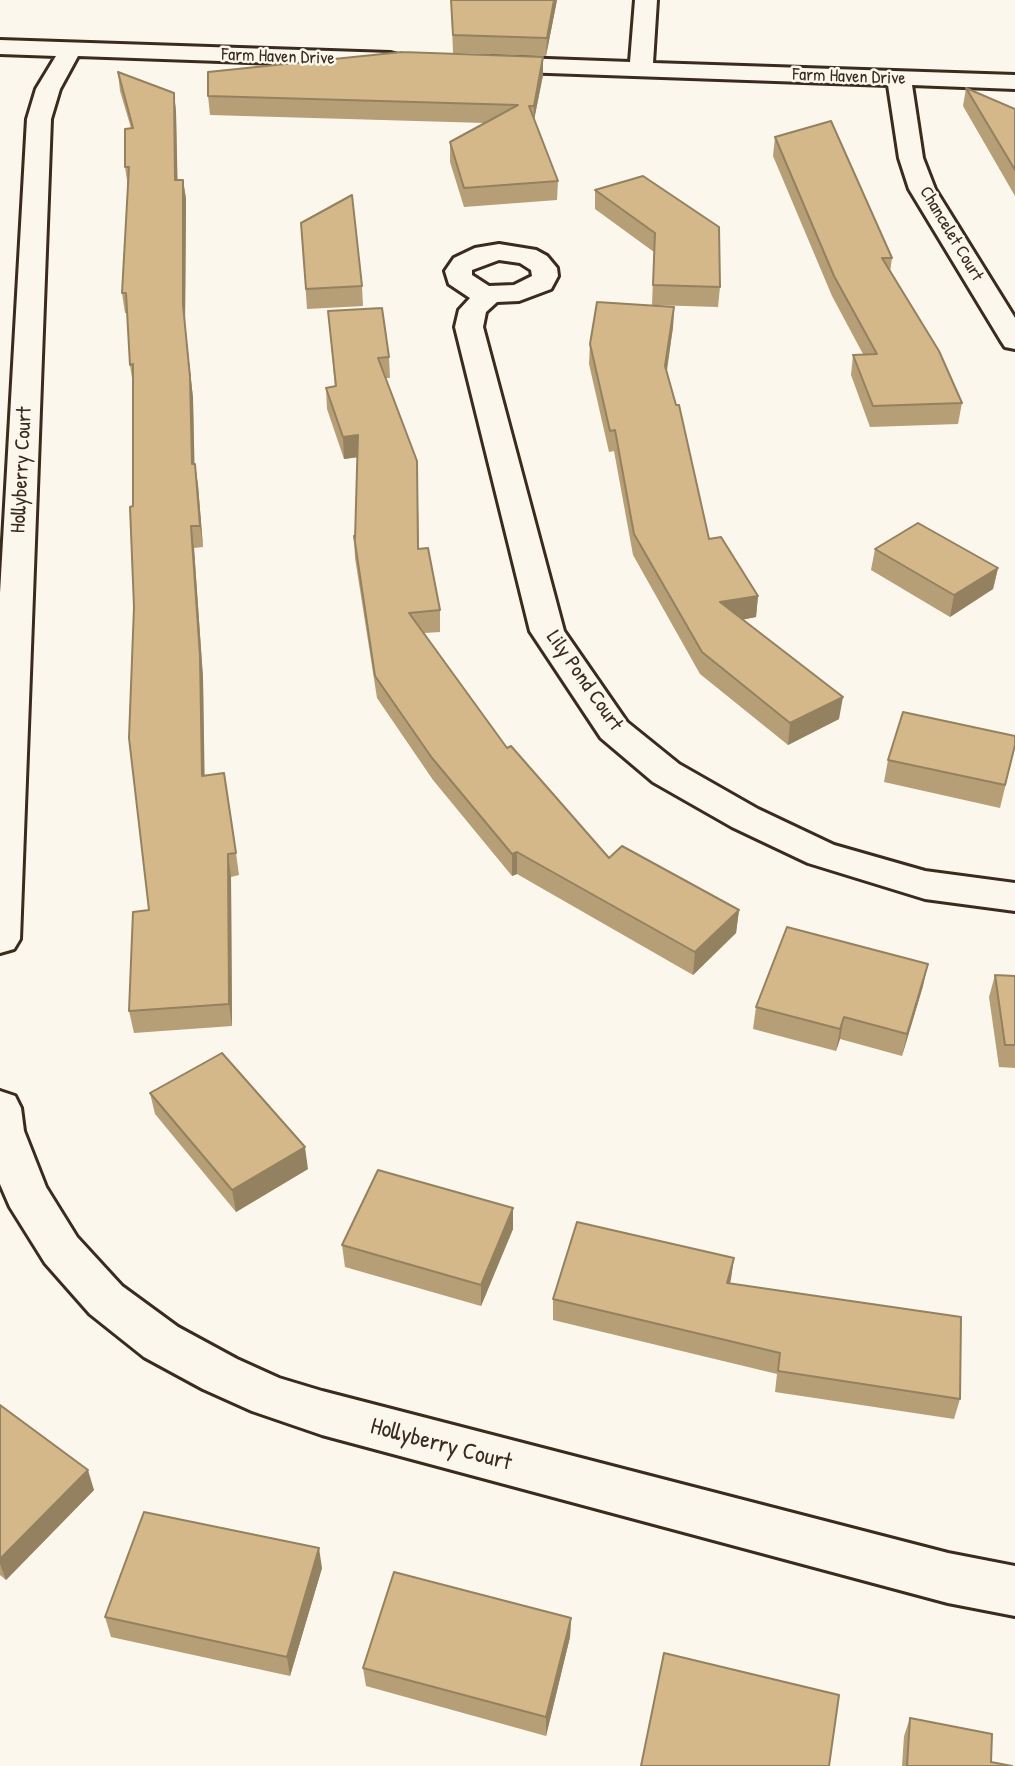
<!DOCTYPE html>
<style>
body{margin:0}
canvas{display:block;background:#fbf7ec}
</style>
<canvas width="1015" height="1766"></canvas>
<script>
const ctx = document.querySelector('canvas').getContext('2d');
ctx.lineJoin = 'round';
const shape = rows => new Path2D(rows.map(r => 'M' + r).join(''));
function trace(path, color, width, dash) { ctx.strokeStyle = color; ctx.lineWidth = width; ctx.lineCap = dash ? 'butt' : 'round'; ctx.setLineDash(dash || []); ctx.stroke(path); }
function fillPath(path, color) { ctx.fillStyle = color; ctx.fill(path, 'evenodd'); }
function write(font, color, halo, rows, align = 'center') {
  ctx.font = font + ' "Patrick Hand",sans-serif'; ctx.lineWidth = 5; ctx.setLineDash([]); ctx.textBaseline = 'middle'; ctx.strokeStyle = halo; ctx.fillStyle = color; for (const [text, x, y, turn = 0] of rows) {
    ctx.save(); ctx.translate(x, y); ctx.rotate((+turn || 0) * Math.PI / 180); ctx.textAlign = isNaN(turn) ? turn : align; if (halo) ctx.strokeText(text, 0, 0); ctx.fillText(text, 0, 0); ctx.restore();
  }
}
const minor = shape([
 [635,0,657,0,653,63,1015,75,1015,89,912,85,923,158,935,189,1015,318,1015,349,1005,347,1001,341,909,189,899,158,888,85,492,71,484,69,481,64,484,59,492,57,630,62,635,0],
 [0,40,390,53,398,55,401,60,398,65,390,67,78,56,60,89,51,119,20,939,14,949,0,953,0,593,27,119,36,89,56,56,0,54,0,40],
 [499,244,536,250,547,256,557,268,558,276,551,289,519,301,497,302,486,312,483,327,564,631,627,722,679,764,758,809,834,845,925,871,1015,883,1015,911,925,899,808,863,732,827,653,782,601,738,530,631,455,327,459,310,470,298,449,284,445,271,454,258,475,248,499,244],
 [499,260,520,263,531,270,532,276,514,285,489,286,472,275,472,270,499,260],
 [0,1091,15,1096,21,1108,24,1131,46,1187,77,1237,122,1286,178,1327,237,1359,279,1378,322,1391,948,1553,1015,1566,1015,1616,948,1603,322,1435,252,1411,203,1389,144,1357,90,1314,45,1263,10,1207,0,1184,0,1091]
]);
trace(minor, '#3b2a1e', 6);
fillPath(minor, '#fbf7ec');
fillPath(shape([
 [451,0,557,0,546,56,453,53],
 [543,57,543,75,534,120,558,181,557,200,464,207,450,162,450,142,485,123,210,115,208,96],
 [118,72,174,93,176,112,177,180,183,180,186,199,185,325,193,398,194,464,198,485,203,547,194,548,203,678,204,776,236,853,239,875,231,877,232,1026,134,1033,129,1011,149,910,134,607,133,506,133,385,130,365,127,313,125,313,122,293,128,187,125,167,131,128,120,91],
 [966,88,1015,109,1015,196,963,106],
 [775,137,892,258,890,272,962,403,958,424,870,427,851,375,853,355,863,354,832,296,773,156],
 [643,176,720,287,718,307,652,305,654,252,595,209,595,190],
 [301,223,362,286,363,306,307,309],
 [674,307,673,327,667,371,709,539,758,596,756,617,742,620,839,719,788,745,700,674,633,555,614,451,609,452,589,364,590,344],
 [328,311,389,357,390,378,386,378,417,461,419,549,440,610,440,632,424,633,507,748,609,858,739,910,736,933,693,975,517,874,512,876,433,780,377,698,355,558,354,536,355,539,358,457,344,459,327,409,326,388,335,387],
 [875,549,998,568,993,589,950,617,871,570],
 [1015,746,1000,808,884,782,888,760],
 [995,975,1015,976,1015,1068,999,1067,989,997],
 [923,986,902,1056,840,1039,836,1051,753,1029,756,1007],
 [150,1093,308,1169,236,1212,155,1114],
 [513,1208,513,1229,481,1306,345,1267,342,1245],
 [734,1258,730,1283,960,1399,954,1419,775,1392,777,1374,553,1320,553,1299],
 [0,1405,94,1490,6,1580,0,1575],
 [322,1568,290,1676,111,1637,105,1617],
 [571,1618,570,1637,546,1736,366,1686,363,1668],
 [910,1718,991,1762,1012,1766,902,1766,904,1736]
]), '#b69e76');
fillPath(shape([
 [554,0,557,0,546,56,547,38],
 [543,57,543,75,533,125,534,106],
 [174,93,176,112,178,199,175,180],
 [183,180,186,199,185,325,193,398,195,485,192,464,183,305],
 [674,307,673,327,664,387,665,366],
 [358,435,359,457,344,459,343,437],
 [195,464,198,485,203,547,200,526],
 [191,526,194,548,203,678,205,798,202,776],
 [998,568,993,589,950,617,954,595],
 [758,596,756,617,718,624,720,602],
 [843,697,839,719,788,745,790,723],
 [517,852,517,874,512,876,512,854],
 [228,854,231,877,232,1026,229,1004],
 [739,910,736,933,693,975,695,952],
 [928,964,923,986,902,1056,907,1034],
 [844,1017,840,1039,836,1051,840,1029],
 [305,1147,308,1169,236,1212,232,1190],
 [513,1208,513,1229,481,1306,481,1285],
 [734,1258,731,1279,724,1304,727,1283],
 [88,1470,94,1490,6,1580,0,1564,0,1559],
 [319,1548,322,1568,290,1676,287,1657],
 [571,1618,570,1637,546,1736,546,1717]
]), '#948160');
const building = shape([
 [451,0,554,0,547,38,453,35,451,0],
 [402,52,543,57,534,106,529,106,558,181,464,188,450,142,518,105,208,96,208,72,402,52],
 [118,72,174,93,175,180,183,180,183,305,190,377,192,464,195,464,200,526,191,526,200,656,202,776,224,773,236,853,228,854,229,1004,129,1011,133,912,149,910,129,738,134,607,130,507,133,506,133,364,130,365,126,293,122,293,129,167,125,167,125,129,133,128,118,72],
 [966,88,1015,109,1015,170,966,88],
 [831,121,892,258,882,258,939,351,962,403,873,406,853,355,877,354,834,276,775,137,831,121],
 [643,176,719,227,720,287,653,285,655,233,595,190,643,176],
 [352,195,362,286,306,289,301,223,352,195],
 [597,302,674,307,665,366,676,405,679,405,709,539,721,537,758,596,720,602,843,697,790,723,702,652,634,534,615,430,610,431,590,344,597,302],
 [382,308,389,357,378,358,417,461,418,549,428,548,440,610,409,613,507,748,511,746,609,858,622,846,739,910,695,952,517,852,512,854,432,758,375,676,354,536,355,539,358,435,343,437,326,388,336,386,328,311,382,308],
 [918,523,998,568,954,595,875,549,918,523],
 [903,712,1015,736,1015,745,1005,785,888,760,903,712],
 [787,927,928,964,907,1034,844,1017,840,1029,756,1007,787,927],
 [995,975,1015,976,1015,1045,1005,1045,995,975],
 [222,1053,305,1147,232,1190,150,1093,222,1053],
 [378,1170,513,1208,481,1285,342,1245,378,1170],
 [577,1222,734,1258,727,1283,961,1317,960,1399,778,1371,780,1353,553,1299,577,1222],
 [0,1405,88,1470,0,1559,0,1405],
 [144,1512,319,1548,287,1657,105,1617,144,1512],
 [394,1572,571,1618,546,1717,363,1668,394,1572],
 [664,1653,839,1695,829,1766,641,1766,664,1653],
 [910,1718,992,1734,991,1762,1012,1766,907,1766,910,1718]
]);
fillPath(building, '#d4b889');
trace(building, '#948160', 2);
write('18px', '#3b2a1e', '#fbf7ec', [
 ["Farm Haven Drive",278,57,2],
 ["Farm Haven Drive",849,77,2],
 ["Chancelet Court",951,234,59]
]);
write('21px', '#3b2a1e', '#fbf7ec', [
 ["Hollyberry Court",22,470,-87],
 ["Lily Pond Court",584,681,55]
]);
write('24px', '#3b2a1e', '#fbf7ec', [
 ["Hollyberry Court",441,1445,15]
]);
</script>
